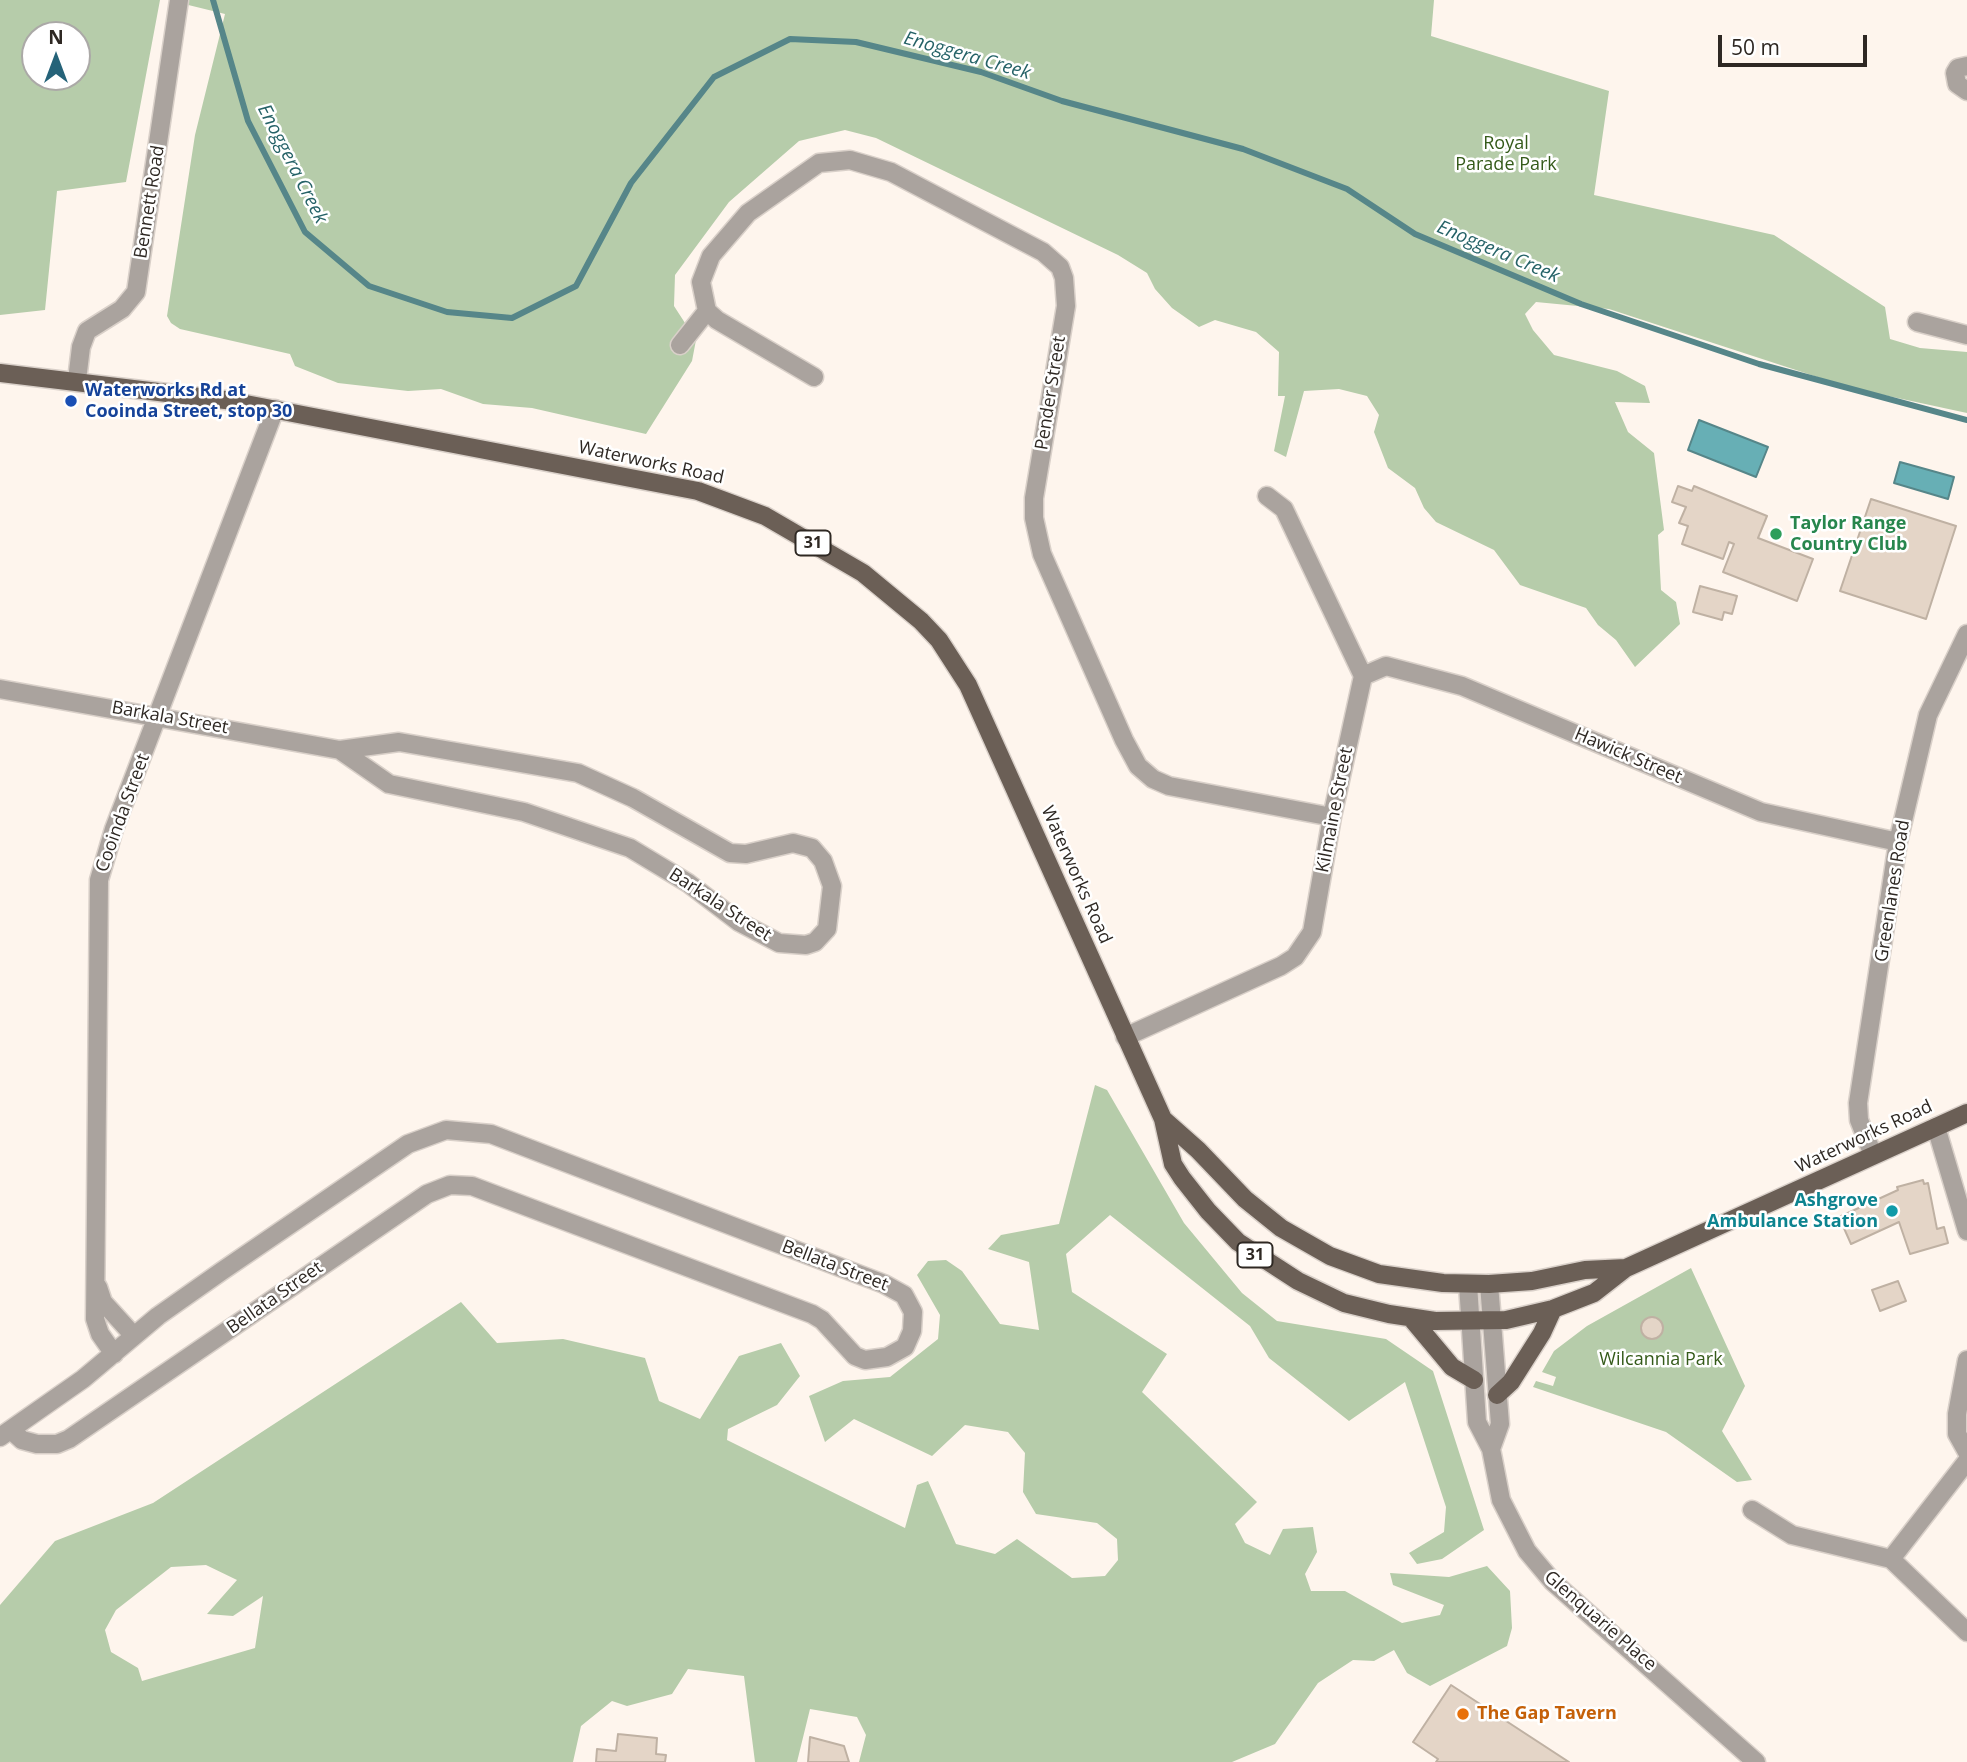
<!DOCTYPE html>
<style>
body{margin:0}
#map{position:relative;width:1967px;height:1762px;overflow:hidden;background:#fef5ed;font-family:"Open Sans",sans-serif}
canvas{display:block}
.north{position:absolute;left:21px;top:21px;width:70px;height:70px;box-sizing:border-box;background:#fff;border:2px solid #aba9a7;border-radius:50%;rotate:0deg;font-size:19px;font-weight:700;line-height:28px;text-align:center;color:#2e2823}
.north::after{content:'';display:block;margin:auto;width:24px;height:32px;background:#256379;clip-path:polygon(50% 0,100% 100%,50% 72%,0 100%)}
.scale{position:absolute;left:1718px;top:35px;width:149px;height:32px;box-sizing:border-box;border:4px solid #2e2823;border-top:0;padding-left:9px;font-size:21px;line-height:24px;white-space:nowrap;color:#2e2823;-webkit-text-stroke:5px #fff;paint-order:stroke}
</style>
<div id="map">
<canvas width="1967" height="1762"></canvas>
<div class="north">N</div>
<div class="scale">50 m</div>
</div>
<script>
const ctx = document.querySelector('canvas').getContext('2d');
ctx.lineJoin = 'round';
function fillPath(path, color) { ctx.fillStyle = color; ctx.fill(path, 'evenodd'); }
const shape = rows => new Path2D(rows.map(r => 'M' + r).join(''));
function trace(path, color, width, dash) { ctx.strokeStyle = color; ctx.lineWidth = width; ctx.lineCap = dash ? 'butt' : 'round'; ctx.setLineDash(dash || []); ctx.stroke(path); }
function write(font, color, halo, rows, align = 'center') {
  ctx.font = font + ' "Open Sans",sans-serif'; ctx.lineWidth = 5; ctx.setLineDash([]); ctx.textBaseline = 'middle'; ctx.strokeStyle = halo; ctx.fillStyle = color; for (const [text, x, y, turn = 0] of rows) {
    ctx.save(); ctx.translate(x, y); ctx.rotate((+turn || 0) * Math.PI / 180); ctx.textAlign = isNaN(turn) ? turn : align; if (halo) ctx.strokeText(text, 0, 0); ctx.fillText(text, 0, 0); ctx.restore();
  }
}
fillPath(shape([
 [0,0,160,0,126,182,57,191,45,310,0,315],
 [35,35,77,35,77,77,35,77],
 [168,0,1434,0,1431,36,1609,91,1594,195,1774,235,1885,307,1890,339,1920,348,1967,352,1967,413,1851,388,1609,309,1536,302,1525,314,1533,330,1554,355,1617,371,1645,386,1650,403,1615,402,1628,432,1654,453,1664,530,1658,535,1661,590,1676,602,1680,624,1635,667,1616,640,1598,625,1586,608,1520,585,1494,550,1436,522,1424,508,1415,488,1388,468,1374,432,1379,415,1367,396,1339,389,1304,391,1286,457,1274,451,1285,396,1278,396,1279,352,1256,332,1215,320,1199,327,1172,308,1155,289,1147,273,1118,255,876,138,845,130,799,141,729,202,675,275,674,306,696,340,692,361,646,434,532,408,483,404,441,389,408,391,338,383,295,366,290,354,180,329,171,323,167,316,195,135,225,14],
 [1095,1085,1107,1090,1184,1223,1242,1293,1277,1321,1386,1339,1433,1371,1484,1530,1442,1559,1417,1564,1409,1553,1444,1532,1446,1507,1405,1382,1349,1421,1269,1358,1250,1326,1110,1215,1066,1254,1072,1292,1167,1354,1142,1392,1257,1502,1235,1524,1245,1543,1270,1555,1283,1529,1313,1527,1317,1552,1305,1574,1311,1591,1345,1591,1402,1623,1440,1615,1444,1605,1393,1585,1390,1573,1449,1577,1487,1566,1510,1591,1512,1628,1507,1646,1430,1686,1407,1673,1394,1650,1374,1661,1353,1660,1318,1683,1275,1744,1232,1762,859,1762,866,1735,857,1717,810,1709,797,1762,755,1762,744,1676,688,1669,672,1694,627,1706,612,1701,581,1726,573,1762,0,1762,0,1605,55,1541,153,1503,461,1302,497,1343,563,1339,645,1358,659,1401,700,1419,739,1356,781,1343,800,1376,777,1405,728,1429,727,1440,905,1528,917,1485,928,1481,956,1544,995,1554,1017,1539,1072,1578,1105,1576,1118,1560,1117,1539,1097,1523,1036,1514,1023,1492,1025,1453,1008,1432,965,1425,932,1456,854,1419,825,1442,809,1396,843,1381,890,1377,938,1339,940,1315,917,1275,928,1261,946,1260,962,1271,1000,1324,1039,1330,1029,1262,988,1249,1001,1235,1059,1224],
 [206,1565,237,1580,207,1614,233,1616,263,1596,255,1648,142,1681,138,1668,111,1652,105,1630,116,1610,171,1567],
 [1691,1268,1745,1386,1722,1431,1752,1480,1737,1482,1666,1432,1533,1387,1536,1381,1553,1386,1556,1377,1542,1372,1554,1351,1587,1326]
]), '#b6ccaa');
const water = shape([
 [1699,420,1768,447,1756,477,1688,450,1699,420],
 [1900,462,1954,477,1948,499,1894,483,1900,462]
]);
fillPath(water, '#67afb5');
trace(water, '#568689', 2);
trace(shape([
 [213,0,248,121,305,232,369,286,447,312,512,318,576,286,631,183,714,77,790,39,856,42,981,72,1062,101,1243,149,1347,189,1415,234,1581,304,1759,364,1967,420]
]), '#568689', 6);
const building = shape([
 [1678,486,1692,491,1694,486,1767,516,1758,538,1813,559,1797,601,1723,572,1734,544,1729,542,1723,559,1682,544,1688,526,1679,523,1686,507,1672,502,1678,486],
 [1871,499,1956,526,1926,619,1840,591,1871,499],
 [1700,586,1737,596,1732,614,1724,612,1722,620,1693,612,1700,586],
 [1923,1180,1924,1184,1928,1183,1937,1229,1944,1227,1948,1243,1910,1254,1899,1222,1851,1244,1839,1217,1898,1190,1897,1187,1923,1180],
 [1898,1281,1906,1301,1880,1311,1872,1290,1898,1281],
 '1641 1328a11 11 0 1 1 22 0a11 11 0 1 1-22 0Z',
 [1451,1685,1569,1762,1436,1762,1438,1759,1413,1742,1451,1685],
 [618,1734,657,1738,656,1754,666,1755,665,1762,596,1762,597,1749,616,1751,618,1734],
 [810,1737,844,1746,849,1762,808,1762,810,1737]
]);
fillPath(building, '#e4d5c7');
trace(building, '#bfb1a3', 2);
const street = shape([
 [1967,66,1958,68,1955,73,1957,84,1967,91],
 [707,311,717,320,814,377],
 [1917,322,1967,335],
 [680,345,707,311,701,282,711,256,748,213,819,163,850,160,891,172,1043,252,1060,267,1064,278,1066,306,1034,498,1034,518,1042,554,1124,740,1138,766,1153,779,1169,786,1332,817],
 [77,380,81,347,87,331,122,309,136,292,179,0],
 [1363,676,1386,666,1462,686,1761,812,1898,842],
 [0,689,340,750,399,742,578,773,633,798,730,853,746,854,793,843,812,848,823,861,832,886,827,929,815,942,806,945,779,943,739,922,688,883,630,848,524,812,389,784,340,750],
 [1125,1037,1281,966,1295,957,1312,932,1332,817,1363,676,1284,509,1267,496],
 [1936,1127,1967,1231],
 [1873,1155,1859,1120,1858,1103,1898,842,1928,715,1967,634],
 [1468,1284,1477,1422,1491,1449,1501,1500,1527,1551,1553,1582,1756,1762],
 [1489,1284,1500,1424,1491,1449],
 [98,1287,103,1302,134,1336],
 [114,1354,100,1334,95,1319,99,880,114,829,275,409],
 [1967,1360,1957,1414,1957,1434,1967,1452],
 [0,1437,83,1379,158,1316,222,1271,408,1144,446,1130,491,1134,884,1284,904,1295,913,1312,912,1331,905,1347,887,1357,865,1360,855,1356,822,1320,812,1314,472,1186,450,1185,427,1194,69,1439,57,1444,37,1444,22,1440,11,1430],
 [1752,1510,1792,1535,1891,1559,1967,1632],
 [1891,1559,1967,1461]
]);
const primary = shape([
 [0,373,225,400,698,491,765,516,863,573,921,621,939,640,968,685,1163,1119,1173,1164,1182,1178,1208,1211,1238,1242,1298,1281,1344,1303,1389,1314,1435,1321,1506,1320,1553,1309,1594,1293,1626,1268,1967,1113],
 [1163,1119,1198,1150,1245,1199,1281,1228,1330,1256,1379,1274,1443,1283,1489,1284,1532,1281,1585,1270,1626,1268],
 [1411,1318,1452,1367,1474,1380],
 [1497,1395,1511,1382,1542,1333,1553,1309]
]);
trace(street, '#d9d0c9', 21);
trace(primary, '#d9d0c9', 21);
trace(street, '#aaa39e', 18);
trace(primary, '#6b5f56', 18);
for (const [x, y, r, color] of [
 [71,401,7,"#1a4fb4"],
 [1776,534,7,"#2e9e5b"],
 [1892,1211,7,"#0f9aa8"],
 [1463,1714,7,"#e8710a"]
]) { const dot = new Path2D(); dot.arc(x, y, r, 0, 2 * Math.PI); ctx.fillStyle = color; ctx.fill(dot); trace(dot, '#fff', 2.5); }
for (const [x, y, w] of [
 [813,543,35],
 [1255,1255,35]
]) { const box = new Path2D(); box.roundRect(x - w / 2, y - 12.5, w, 25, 5); ctx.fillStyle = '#fff'; ctx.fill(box); trace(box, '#2e2823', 2); }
write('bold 16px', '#2e2823', null, [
 ["31",813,543],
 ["31",1255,1255]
]);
write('18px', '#345a19', '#fff', [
 ["Royal",1506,144],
 ["Parade Park",1506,165],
 ["Wilcannia Park",1661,1360]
]);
write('18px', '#2e2823', '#fff', [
 ["Bennett Road",150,202,-81],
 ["Pender Street",1051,393,-81],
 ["Waterworks Road",651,463,12],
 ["Barkala Street",170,718,10],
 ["Hawick Street",1628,756,23],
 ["Kilmaine Street",1335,810,-79],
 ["Cooinda Street",123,813,-70],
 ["Waterworks Road",1076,875,66],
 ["Greenlanes Road",1893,891,-81],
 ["Barkala Street",720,905,33],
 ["Waterworks Road",1864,1137,-25],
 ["Bellata Street",835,1266,21],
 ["Bellata Street",275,1298,-35],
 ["Glenquarie Place",1600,1621,41]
]);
write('bold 18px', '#164399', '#fff', [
 ["Waterworks Rd at",85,391],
 ["Cooinda Street, stop 30",85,412]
], 'left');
write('bold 18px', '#27864d', '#fff', [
 ["Taylor Range",1790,524],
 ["Country Club",1790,545]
], 'left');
write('bold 18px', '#0d838f', '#fff', [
 ["Ashgrove",1878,1201],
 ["Ambulance Station",1878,1222]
], 'right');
write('bold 18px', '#c56008', '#fff', [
 ["The Gap Tavern",1477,1714]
], 'left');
write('italic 19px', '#256267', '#fff', [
 ["Enoggera Creek",967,56,16],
 ["Enoggera Creek",292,164,63],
 ["Enoggera Creek",1498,252,23]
]);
</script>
